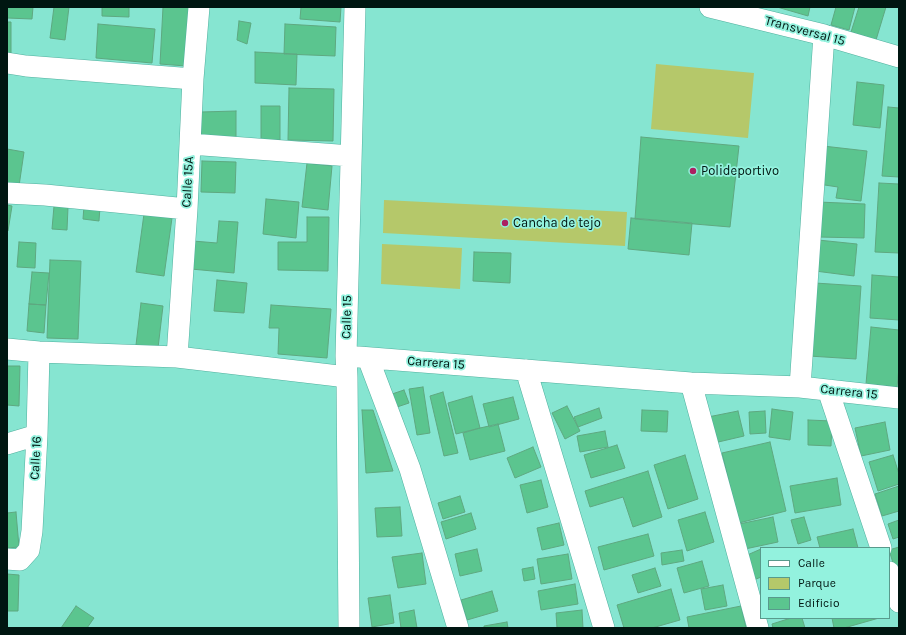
<!DOCTYPE html>
<style>
body{margin:0}
#map{position:relative;width:906px;height:635px;overflow:hidden;background:#86e5d1;font-family:Karla,sans-serif}
canvas{display:block}
.frame{position:absolute;inset:0;border:8px solid #001611;pointer-events:none}
.legend{position:absolute;left:760px;top:547px;width:130px;height:72px;box-sizing:border-box;background:#93f2de;border:1px solid #589a8c;margin:0;padding:5px 7px;list-style:none;font-size:12px;color:#001611}
.legend li{display:flex;align-items:center;gap:8px;height:20px}
.legend b{width:20px;border:1px solid #589a8c}
</style>
<div id="map">
<canvas width="906" height="635"></canvas>
<div class="frame"></div>
<ul class="legend">
<li><b style="height:5px;background:#fff"></b>Calle</li>
<li><b style="height:11px;background:#b5c86a"></b>Parque</li>
<li><b style="height:11px;background:#5bc58f"></b>Edificio</li>
</ul>
</div>
<script>
const ctx = document.querySelector('canvas').getContext('2d');
ctx.lineJoin = 'round';
function fillPath(path, color) { ctx.fillStyle = color; ctx.fill(path, 'evenodd'); }
const shape = rows => new Path2D(rows.map(r => 'M' + r).join(''));
function trace(path, color, width, dash) { ctx.strokeStyle = color; ctx.lineWidth = width; ctx.lineCap = dash ? 'butt' : 'round'; ctx.setLineDash(dash || []); ctx.stroke(path); }
function write(font, color, halo, rows, align = 'center') {
  ctx.font = font + ' Karla,sans-serif'; ctx.lineWidth = 3.5; ctx.setLineDash([]); ctx.textBaseline = 'middle'; ctx.strokeStyle = halo; ctx.fillStyle = color; for (const [text, x, y, turn = 0] of rows) {
    ctx.save(); ctx.translate(x, y); ctx.rotate((+turn || 0) * Math.PI / 180); ctx.textAlign = isNaN(turn) ? turn : align; if (halo) ctx.strokeText(text, 0, 0); ctx.fillText(text, 0, 0); ctx.restore();
  }
}
fillPath(shape([
 [656,64,754,73,748,138,651,129],
 [384,200,627,212,625,246,383,233],
 [382,244,462,248,460,289,381,284]
]), '#b5c86a');
const building = shape([
 [7,7,33,7,32,19,7,18,7,7],
 [54,7,69,7,65,40,50,38,54,7],
 [102,7,129,7,129,17,102,16,102,7],
 [163,7,189,7,186,66,160,64,163,7],
 [301,7,341,7,340,22,300,19,301,7],
 [777,7,810,7,808,16,777,7],
 [836,7,855,7,849,30,831,25,836,7],
 [859,7,886,7,876,40,851,32,859,7],
 [239,21,251,23,247,44,237,40,239,21],
 [7,22,11,22,11,53,7,53,7,22],
 [98,24,155,29,152,63,96,58,98,24],
 [285,24,336,27,335,56,284,54,285,24],
 [255,52,297,54,296,85,255,83,255,52],
 [857,82,884,85,880,128,853,125,857,82],
 [289,88,334,89,333,141,288,140,289,88],
 [261,106,280,106,280,140,261,140,261,106],
 [888,107,899,108,899,177,882,176,888,107],
 [236,111,236,138,201,138,201,112,236,111],
 [641,137,739,146,730,227,635,219,641,137],
 [823,146,867,151,861,201,836,198,838,187,818,184,823,146],
 [7,149,24,152,19,186,7,184,7,149],
 [202,161,236,162,235,193,201,192,202,161],
 [307,163,332,166,328,210,302,207,307,163],
 [879,183,899,184,899,253,875,252,879,183],
 [266,199,299,202,296,238,263,234,266,199],
 [818,202,865,204,864,238,818,237,818,202],
 [7,205,12,206,8,231,7,231,7,205],
 [54,206,68,207,67,230,52,229,54,206],
 [84,206,100,207,99,221,83,219,84,206],
 [144,214,172,218,164,276,136,272,144,214],
 [307,217,329,217,328,271,278,270,278,242,307,242,307,217],
 [631,218,692,223,689,255,628,249,631,218],
 [219,221,238,222,234,273,191,269,193,241,217,243,219,221],
 [818,240,857,244,854,276,815,271,818,240],
 [19,242,36,243,35,268,17,267,19,242],
 [474,252,511,253,510,283,473,281,474,252],
 [50,260,81,261,78,339,47,338,50,260],
 [32,272,49,273,46,305,29,304,32,272],
 [872,275,899,277,899,320,870,318,872,275],
 [217,280,247,283,244,313,214,311,217,280],
 [815,283,861,286,856,359,809,356,815,283],
 [141,303,163,306,158,348,136,345,141,303],
 [29,304,46,305,44,333,27,331,29,304],
 [271,305,331,309,327,358,278,354,279,328,269,328,271,305],
 [871,327,899,330,899,368,897,387,866,384,871,327],
 [7,366,20,366,19,406,7,405,7,366],
 [423,387,430,433,417,435,409,389,423,387],
 [404,390,409,403,397,407,392,394,404,390],
 [443,392,458,453,444,456,430,396,443,392],
 [472,396,480,428,456,434,448,403,472,396],
 [513,397,519,419,489,427,483,404,513,397],
 [567,406,580,431,565,439,552,413,567,406],
 [599,408,602,418,578,427,574,417,599,408],
 [772,409,793,412,790,440,769,437,772,409],
 [362,410,373,410,393,471,366,473,362,410],
 [642,410,668,411,667,432,641,431,642,410],
 [738,411,744,436,714,443,708,417,738,411],
 [765,411,766,433,750,434,749,412,765,411],
 [808,420,832,421,831,446,808,445,808,420],
 [885,422,890,450,861,456,855,428,885,422],
 [498,424,505,451,470,460,463,433,480,428,498,424],
 [605,431,608,447,580,452,577,436,605,431],
 [770,442,786,511,739,523,722,453,770,442],
 [617,445,625,468,591,478,584,455,617,445],
 [533,447,541,467,515,478,507,458,533,447],
 [685,455,698,499,668,509,654,465,685,455],
 [893,455,899,474,899,484,878,491,869,462,893,455],
 [648,471,662,517,633,527,623,497,590,507,585,491,648,471],
 [837,478,841,505,795,513,790,486,837,478],
 [541,480,548,507,527,513,520,485,541,480],
 [899,486,899,511,882,516,875,494,899,486],
 [460,496,465,512,443,519,438,503,460,496],
 [400,507,402,536,377,537,375,508,400,507],
 [16,512,19,547,7,548,7,513,16,512],
 [705,512,714,542,687,551,678,520,705,512],
 [471,513,476,529,446,539,441,522,471,513],
 [773,517,778,542,745,549,739,524,773,517],
 [804,517,811,540,798,544,791,520,804,517],
 [899,520,899,537,893,539,888,524,899,520],
 [559,523,564,545,542,550,537,528,559,523],
 [853,529,858,548,820,548,817,537,853,529],
 [648,534,654,556,604,570,598,547,648,534],
 [899,547,899,565,894,566,889,550,899,547],
 [477,549,482,571,460,576,455,554,477,549],
 [761,549,761,577,754,580,745,556,761,549],
 [682,550,684,561,662,565,661,553,682,550],
 [422,553,426,584,398,588,392,557,422,553],
 [568,554,572,579,541,584,537,559,568,554],
 [702,561,709,586,684,593,677,568,702,561],
 [533,567,535,579,524,581,522,569,533,567],
 [655,568,661,586,638,593,632,575,655,568],
 [7,574,19,575,18,611,7,611,7,574],
 [575,584,578,604,541,610,538,591,575,584],
 [723,585,727,606,705,610,701,589,723,585],
 [671,589,680,620,652,628,624,628,617,605,671,589],
 [492,591,498,611,467,620,461,600,492,591],
 [390,595,394,623,372,627,368,598,390,595],
 [76,606,94,618,87,628,61,628,76,606],
 [741,606,746,628,689,628,687,617,741,606],
 [414,610,417,628,401,628,399,613,414,610],
 [582,610,583,628,557,628,556,613,582,610],
 [791,618,802,618,805,628,773,628,772,624,791,618],
 [832,618,879,618,844,628,834,628,832,618],
 [507,622,508,628,484,628,484,626,507,622]
]);
fillPath(building, '#5bc58f');
trace(building, '#5ea880', 1);
const minor = shape([
 [710,7,824,35,899,57],
 [7,63,26,66,193,79],
 [190,144,351,156],
 [7,193,45,195,187,209],
 [7,349,39,352,177,357,347,377],
 [346,356,691,383,800,387,899,398],
 [177,357,187,209,193,79,199,7],
 [368,358,410,469,458,628],
 [526,370,604,628],
 [691,383,758,628],
 [800,387,824,35],
 [828,390,881,548],
 [7,444,37,435],
 [7,559,20,560,29,550,32,531,37,435,39,352],
 [889,572,899,602],
 [349,628,347,377,346,356,355,7]
]);
trace(minor, '#50b09e', 22);
trace(minor, '#fff', 21);
for (const [x, y, r, color] of [
 [693,171,4,"#ac2161"],
 [505,223,4,"#ac2161"]
]) { const dot = new Path2D(); dot.arc(x, y, r, 0, 2 * Math.PI); ctx.fillStyle = color; ctx.fill(dot); trace(dot, '#93f2de', 1.5); }
write('13px', '#001611', '#93f2de', [
 ["Transversal 15",805,31,15],
 ["Calle 15A",188,182,-87],
 ["Calle 15",347,317,-89],
 ["Carrera 15",436,363,4],
 ["Carrera 15",849,392,6],
 ["Calle 16",36,458,-87]
]);
write('13px', '#001611', '#93f2de', [
 ["Polideportivo",701,171],
 ["Cancha de tejo",513,223]
], 'left');
</script>
